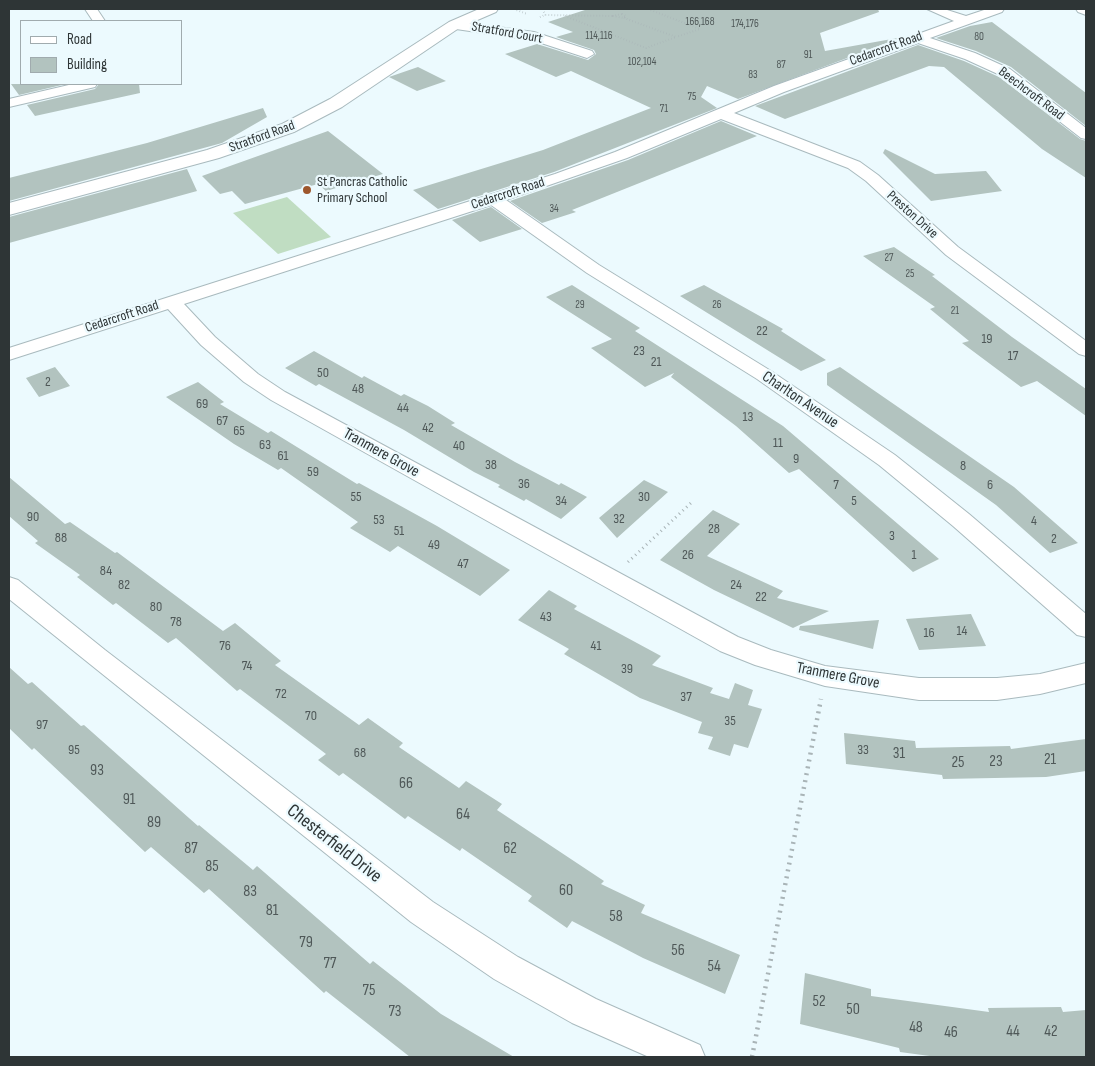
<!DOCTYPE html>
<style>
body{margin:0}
#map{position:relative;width:1095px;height:1066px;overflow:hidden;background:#ecfafe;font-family:"Sofia Sans Condensed",sans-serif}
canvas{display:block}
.frame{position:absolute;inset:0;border:10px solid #2e3536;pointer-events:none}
.legend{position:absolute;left:20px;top:20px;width:162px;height:65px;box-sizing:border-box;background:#ecfafe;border:1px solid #a0abae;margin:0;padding:6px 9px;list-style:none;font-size:15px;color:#2e3536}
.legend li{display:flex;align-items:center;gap:10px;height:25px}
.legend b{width:25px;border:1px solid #a0abae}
</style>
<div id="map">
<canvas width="1095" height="1066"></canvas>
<div class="frame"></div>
<ul class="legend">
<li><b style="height:6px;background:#fff"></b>Road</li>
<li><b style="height:14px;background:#b2c3bf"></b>Building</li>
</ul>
</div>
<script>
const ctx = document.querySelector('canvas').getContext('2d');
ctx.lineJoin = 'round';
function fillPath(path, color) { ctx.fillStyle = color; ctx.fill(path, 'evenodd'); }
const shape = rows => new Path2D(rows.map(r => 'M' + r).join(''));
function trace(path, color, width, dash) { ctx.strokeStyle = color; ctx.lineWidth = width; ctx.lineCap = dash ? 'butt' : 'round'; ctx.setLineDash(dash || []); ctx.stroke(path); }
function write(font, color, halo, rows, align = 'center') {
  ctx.font = font + ' "Sofia Sans Condensed",sans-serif'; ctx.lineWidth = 4.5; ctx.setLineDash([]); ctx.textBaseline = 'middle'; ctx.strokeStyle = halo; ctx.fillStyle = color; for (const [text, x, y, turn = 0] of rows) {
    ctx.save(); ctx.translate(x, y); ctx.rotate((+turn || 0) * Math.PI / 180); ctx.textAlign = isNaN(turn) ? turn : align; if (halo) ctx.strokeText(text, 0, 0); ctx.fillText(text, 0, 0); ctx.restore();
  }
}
fillPath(shape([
 [287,197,331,237,278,254,233,213]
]), '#c0ddc2');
fillPath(shape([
 [588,9,878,9,879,12,820,33,825,51,903,37,738,99,707,86,701,97,717,108,554,172,438,209,413,190,543,150,651,108,571,71,556,77,505,54,537,44,588,60,596,54,594,50,556,37,573,32,548,22],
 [992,22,1086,93,1086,126,1011,67,976,51,936,38,970,26],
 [918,45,964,61,999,77,1080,139,1086,141,1086,178,1042,149,944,67,929,66,785,119,755,106],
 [418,67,446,81,417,91,389,77],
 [11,84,66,84,19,95],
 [99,84,139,84,140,93,35,116,27,105,95,89],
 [263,108,267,117,222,143,9,201,9,178,147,143],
 [721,121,757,136,572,210,576,212,542,223,510,201,628,160],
 [328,131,383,174,326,191,318,184,245,204,232,191,220,194,202,176],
 [885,149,935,174,986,171,1002,191,931,201,883,153],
 [187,169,197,191,9,243,9,217],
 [491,207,522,229,480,242,452,220],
 [894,247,935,275,932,276,1012,337,1086,389,1086,416,1037,381,1021,387,962,343,969,341,930,309,935,307,863,256],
 [572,285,640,328,635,331,783,426,939,559,913,572,799,469,789,473,736,426,671,377,674,373,645,387,591,348,612,339,546,297],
 [704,285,783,329,781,331,826,360,801,371,680,296],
 [314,351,362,378,364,376,401,396,404,394,428,406,455,423,451,425,515,462,559,485,561,483,587,497,561,519,526,499,524,501,498,487,500,485,474,472,404,430,319,384,316,386,285,368],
 [55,367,70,386,39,397,26,378],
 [840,367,1014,487,1078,543,1050,553,996,505,827,385,827,373],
 [198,382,224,402,220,404,268,433,271,431,357,484,359,483,437,526,510,570,480,596,398,546,390,552,350,528,358,522,281,468,278,470,234,444,166,397],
 [9,477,65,524,70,522,115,553,117,552,223,631,235,623,281,661,275,665,359,725,368,718,403,743,399,747,459,788,466,781,502,804,497,810,604,881,601,884,645,905,641,913,740,955,725,994,643,958,572,921,567,928,528,901,532,896,462,848,460,851,408,816,405,819,343,773,339,776,318,760,326,754,240,689,237,691,176,638,168,643,116,603,113,605,77,577,80,575,35,543,38,541,9,516],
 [644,480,668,492,617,538,599,518],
 [713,510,740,524,707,556,783,591,777,598,829,611,793,628,714,590,660,560],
 [549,590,577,606,574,609,661,656,652,665,713,688,710,693,729,699,735,683,753,690,748,705,762,709,748,748,734,744,730,756,708,749,713,737,698,733,702,722,640,698,564,654,569,649,518,620],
 [971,614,986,646,919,650,906,619],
 [879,620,873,649,799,630,800,626],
 [9,667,28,684,32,682,81,726,84,725,198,826,199,825,253,870,257,866,370,964,373,961,441,1014,514,1057,410,1057,326,991,324,993,209,889,204,893,151,847,145,852,34,748,32,750,9,728],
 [844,733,915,741,916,748,1010,746,1011,749,1086,739,1086,771,1046,777,943,779,942,775,846,764],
 [805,973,871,989,871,996,989,1012,988,1008,1061,1007,1063,1012,1086,1010,1086,1057,937,1057,900,1052,899,1048,800,1024]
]), '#b2c3bf');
const street = shape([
 [85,9,97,9,105,21,93,21,85,9],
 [927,9,944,9,966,16,987,9,1004,9,1002,12,930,38,975,53,1010,69,1086,128,1086,139,1081,138,1000,75,965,59,918,43,784,92,734,113,860,162,878,175,958,247,1086,341,1086,356,1079,354,946,255,866,181,848,168,721,119,627,158,506,200,599,265,771,371,895,455,969,514,1086,614,1086,637,1077,635,953,526,879,465,757,379,587,273,491,205,184,304,215,337,258,374,285,392,738,637,771,650,825,666,919,678,997,678,1040,674,1086,663,1086,683,1040,694,997,700,919,700,825,686,755,665,720,651,271,400,244,382,201,345,168,309,9,360,9,348,555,174,615,152,774,86,954,21,927,9],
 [1076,9,1086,9,1086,15,1078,12,1076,9],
 [454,21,534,32,592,51,594,54,587,58,532,40,449,28,448,25,454,21],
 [73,84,97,84,95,87,9,107,9,99,73,84],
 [9,577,18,580,105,650,433,902,518,957,596,999,700,1045,705,1057,649,1057,572,1023,494,979,411,922,9,599,9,577]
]);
const secondary = shape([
 [479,9,498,9,496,12,459,28,342,107,294,132,219,158,9,215,9,203,207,150,282,124,330,99,449,22,479,9]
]);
trace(street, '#a9babe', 2);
trace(secondary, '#a9babe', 2);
trace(shape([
 [514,9,527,14],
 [543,9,545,15],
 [648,9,700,29,676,37],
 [622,14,626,16,624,18,613,16,622,14],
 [565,16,646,48,676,37,624,18],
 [540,17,545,15,613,16]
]), '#a9b4b7', 2, [0.5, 2.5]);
trace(shape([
 [628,562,692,502]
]), '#a9b4b7', 3, [1, 4]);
trace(shape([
 [752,1057,821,699]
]), '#a9b4b7', 4.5, [2, 5]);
fillPath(street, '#fff');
fillPath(secondary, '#fff');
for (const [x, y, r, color] of [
 [307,190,5,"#9d572d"]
]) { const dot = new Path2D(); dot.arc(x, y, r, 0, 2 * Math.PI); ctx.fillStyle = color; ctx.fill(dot); trace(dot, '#ecfafe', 2); }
write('11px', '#4f5858', null, [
 ["166,168",700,22],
 ["174,176",745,24],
 ["114,116",599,36],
 ["80",979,37],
 ["91",808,55],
 ["102,104",642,62],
 ["87",781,65],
 ["83",753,75],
 ["75",692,97],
 ["71",664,109],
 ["34",554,209],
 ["27",889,258],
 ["25",910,274],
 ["29",580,305],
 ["26",717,305],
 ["21",955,311]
]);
write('14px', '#2e3536', '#ecfafe', [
 ["Stratford Court",507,33,10],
 ["Cedarcroft Road",886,49,-20],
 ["Beechcroft Road",1031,94,37],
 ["Stratford Road",262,137,-20],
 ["Cedarcroft Road",508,194,-18],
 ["Preston Drive",912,215,42],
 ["Cedarcroft Road",122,317,-18]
]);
write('14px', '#2e3536', '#ecfafe', [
 ["St Pancras Catholic",317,182],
 ["Primary School",317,198]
], 'left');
write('14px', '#4f5858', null, [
 ["22",762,331],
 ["19",987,339],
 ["23",639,351],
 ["17",1013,356],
 ["21",656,362],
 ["50",323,373],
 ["2",48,382],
 ["48",358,389],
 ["69",202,404],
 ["44",403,408],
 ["13",748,417],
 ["67",222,421],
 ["42",428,428],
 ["65",239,431],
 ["11",778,443],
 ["63",265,445],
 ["40",459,446],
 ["61",283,456],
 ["9",796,459],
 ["38",491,465],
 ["8",963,466],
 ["59",313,472],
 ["36",524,484],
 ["7",836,485],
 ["6",990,485],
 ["55",356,497],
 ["30",644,497],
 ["34",561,501],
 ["5",854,501],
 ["90",33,517],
 ["32",619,519],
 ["53",379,520],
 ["4",1034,521],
 ["28",714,529],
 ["51",399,531],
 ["3",892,536],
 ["88",61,538],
 ["2",1054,539],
 ["49",434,545],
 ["26",688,555],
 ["1",914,555],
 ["47",463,564],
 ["84",106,571],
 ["82",124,585],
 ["24",736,585],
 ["22",761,597],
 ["80",156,607],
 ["43",546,617],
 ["78",176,622],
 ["14",962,631],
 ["16",929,633],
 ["76",225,646],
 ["41",596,646],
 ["74",247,666],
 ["39",627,669],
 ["72",281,694],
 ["37",686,697],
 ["70",311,716],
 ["35",730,721],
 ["97",42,725],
 ["95",74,750],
 ["33",863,750],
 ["68",360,753]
]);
write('16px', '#2e3536', '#ecfafe', [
 ["Charlton Avenue",800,400,34],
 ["Tranmere Grove",381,453,29],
 ["Tranmere Grove",838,676,11]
]);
write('16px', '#4f5858', null, [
 ["31",899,754],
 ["21",1050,760],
 ["23",996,762],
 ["25",958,763],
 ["93",97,771],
 ["66",406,784],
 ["91",129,800],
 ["64",463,815],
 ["89",154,823],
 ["87",191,849],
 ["62",510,849],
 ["85",212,867],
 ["60",566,891],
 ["83",250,892],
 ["81",272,911],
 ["58",616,917],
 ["79",306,943],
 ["56",678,951],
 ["77",330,964],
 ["54",714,967],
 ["75",369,991],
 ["52",819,1002],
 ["50",853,1010],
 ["73",395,1012],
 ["48",916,1028],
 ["44",1013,1032],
 ["42",1051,1032],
 ["46",951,1033]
]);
write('19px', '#2e3536', '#ecfafe', [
 ["Chesterfield Drive",334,844,38]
]);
</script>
